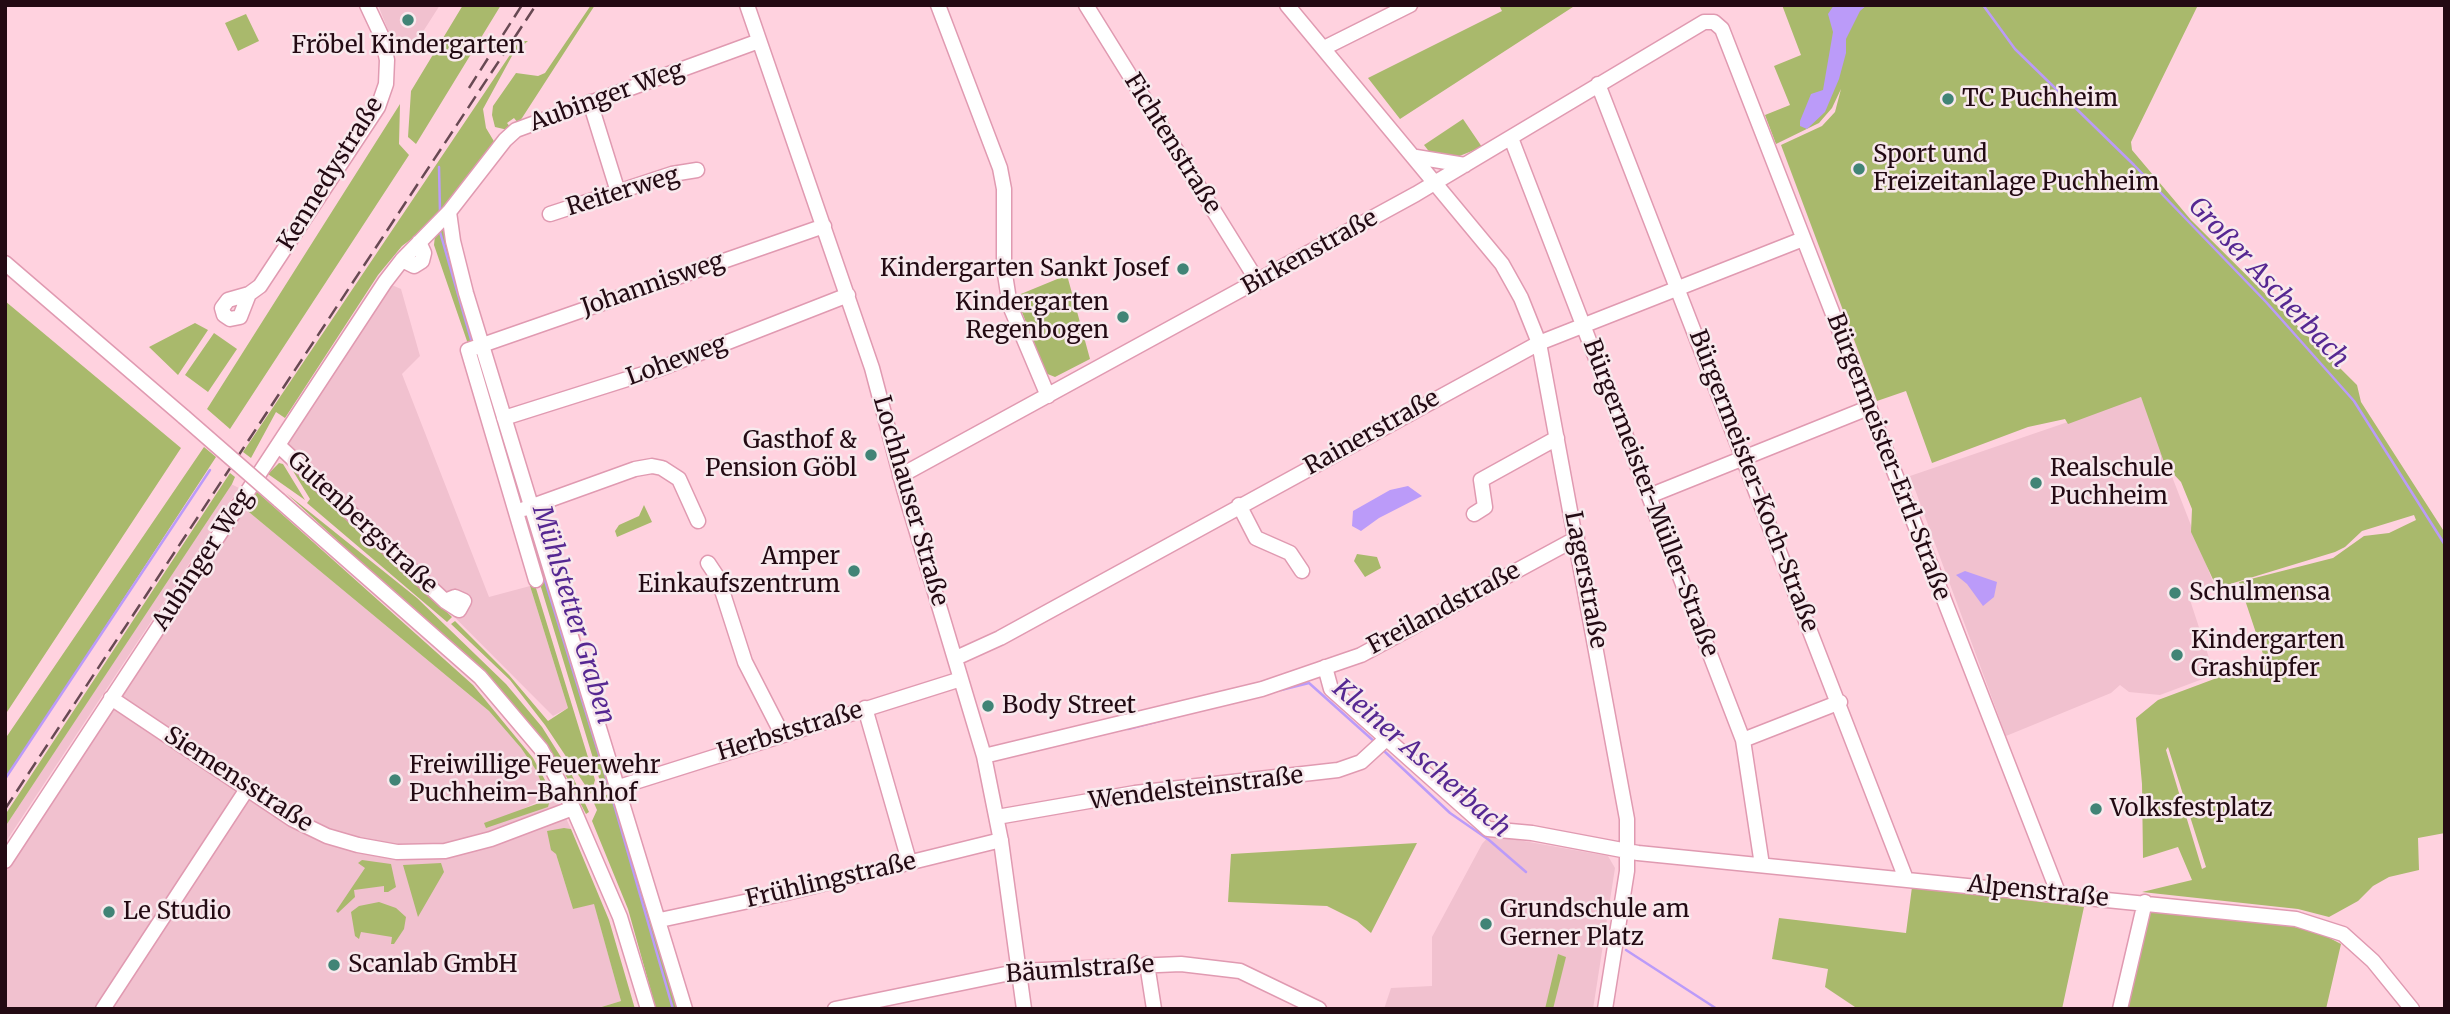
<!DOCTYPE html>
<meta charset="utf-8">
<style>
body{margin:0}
#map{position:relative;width:2450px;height:1014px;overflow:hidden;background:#ffd2df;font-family:Merriweather,serif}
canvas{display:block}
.frame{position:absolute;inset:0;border:7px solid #230a13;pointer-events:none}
</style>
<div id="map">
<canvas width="2450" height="1014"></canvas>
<div class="frame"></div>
</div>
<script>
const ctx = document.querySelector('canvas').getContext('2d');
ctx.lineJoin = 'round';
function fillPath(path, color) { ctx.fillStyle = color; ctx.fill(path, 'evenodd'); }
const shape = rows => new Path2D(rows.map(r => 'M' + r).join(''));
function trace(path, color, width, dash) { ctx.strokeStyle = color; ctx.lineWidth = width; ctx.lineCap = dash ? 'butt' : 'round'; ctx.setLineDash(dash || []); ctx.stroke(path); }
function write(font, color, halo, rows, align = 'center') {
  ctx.font = font + ' Merriweather,serif'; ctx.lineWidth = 5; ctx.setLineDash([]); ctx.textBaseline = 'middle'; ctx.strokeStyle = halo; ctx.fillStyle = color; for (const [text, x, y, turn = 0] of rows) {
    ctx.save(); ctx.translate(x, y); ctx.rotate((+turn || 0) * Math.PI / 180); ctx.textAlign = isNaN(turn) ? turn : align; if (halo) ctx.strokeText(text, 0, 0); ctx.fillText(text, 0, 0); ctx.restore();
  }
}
fillPath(shape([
 [378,5,440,5,417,41,394,45],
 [385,282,401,289,420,356,402,374,489,597,530,586,568,708,553,716,280,442],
 [2141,397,2215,587,2190,600,2212,667,2208,677,2160,695,2129,692,2120,685,2111,693,2006,736,1910,476],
 [231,484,239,488,5,843,5,827],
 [244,508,489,711,521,748,536,770,547,797,519,811,552,800,552,793,564,814,571,829,564,828,556,854,573,909,594,903,621,1001,595,1009,5,1009,5,871],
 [1490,835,1608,856,1615,868,1593,1009,1384,1009,1391,988,1432,986,1432,937,1482,844]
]), '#f1c1cf');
fillPath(shape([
 [463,5,501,5,416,144,408,137,411,91],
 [591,5,595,5,522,118,518,123,514,118,507,123,511,128,508,130,495,127,492,115,493,106,516,73,538,76,545,73],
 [1499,5,1576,5,1400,119,1368,78,1502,11],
 [1782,5,2198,5,2131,142,2132,150,2191,220,2357,385,2361,402,2445,533,2445,833,2418,838,2419,870,2389,877,2373,886,2358,901,2329,917,2298,909,2142,892,2192,880,2178,847,2143,858,2142,784,2136,718,2158,700,2265,660,2239,582,2333,558,2364,536,2389,533,2416,520,2414,515,2362,531,2345,547,2335,552,2217,588,2191,532,2192,509,2181,482,2165,465,2141,397,2068,424,2065,419,2028,427,1932,463,1906,391,1877,401,1781,145,1822,126,1835,112,1841,89,1832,108,1819,123,1776,144,1765,115,1790,105,1774,66,1801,55],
 [2168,747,2206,867,2202,869,2166,750],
 [246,14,259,41,238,51,225,23],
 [522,37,522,41,528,41,513,54,483,109,486,128,495,143,426,228,402,246,378,275,285,418,276,412,251,458,243,452],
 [400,104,399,144,409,155,230,429,207,409],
 [1463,119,1482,147,1457,157,1431,154,1424,145],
 [448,224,478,341,468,344,434,245,435,235],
 [1067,275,1090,359,1055,377,1045,373,1016,296],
 [5,301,181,448,5,715],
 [195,323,208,330,178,375,149,347],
 [214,333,237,349,208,392,185,375],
 [204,447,216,457,5,780,5,739],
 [287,461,452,617,447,622,307,503,310,499],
 [279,463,283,464,305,500,268,474],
 [230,473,235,477,232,484,5,827,5,815],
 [256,491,473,685,533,758,552,793,548,807,486,828,484,823,542,802,547,797,536,770,521,748,489,711,244,508],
 [286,493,417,598,506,684,542,727,571,773,589,812,586,814,566,776,537,732,503,693],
 [644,505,652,522,617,537,615,531,619,525,639,516],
 [529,512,612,786,606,789,599,778,519,515],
 [1357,554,1377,557,1381,568,1365,577,1354,561],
 [535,585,595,780,591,794,545,725,510,680,451,624,455,621,509,675,548,721,568,708,530,586],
 [615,791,679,1009,656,1009,628,909,592,821,597,810,593,801],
 [564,828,571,829,609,920,635,1009,595,1009,621,1001,594,904,573,909,556,854,551,850,547,831],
 [1417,843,1371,933,1357,921,1327,906,1228,902,1231,854],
 [362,860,391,864,396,887,388,892,384,892,384,886,354,890,355,897,338,913,336,911,365,868,358,863],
 [441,863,444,872,418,917,403,865],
 [1912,887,2084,907,2062,1009,1858,1009,1825,987,1828,969,1772,959,1779,918,1906,933],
 [379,902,396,908,406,917,404,929,394,944,391,944,392,937,361,932,359,939,355,936,351,912,359,906],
 [2148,911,2285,925,2318,932,2341,944,2326,1009,2124,1009],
 [1558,954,1566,957,1553,1009,1545,1009]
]), '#a9b96c');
fillPath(shape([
 [1834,5,1867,5,1860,11,1846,39,1846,53,1839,79,1825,112,1807,129,1800,126,1800,121,1811,94,1823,90,1833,32,1828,14],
 [1408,486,1422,496,1379,518,1361,531,1352,526,1353,511,1390,490],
 [1965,571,1997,582,1994,597,1983,606,1967,584,1956,575]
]), '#bb9bf9');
trace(shape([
 [1983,5,2015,49,2134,165,2266,302,2354,401,2445,545],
 [439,167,440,212],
 [440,232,472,343],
 [517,490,521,504],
 [524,513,609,787,673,1009],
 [1281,690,1309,683,1376,743],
 [1128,729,1179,716],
 [1383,750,1450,813,1489,840,1526,872],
 [5,779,210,470],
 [1626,950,1717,1009]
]), '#bb9bf9', 2.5);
const minor = shape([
 [747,5,872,368,904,489,984,756,1001,841,1024,1009],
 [938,5,1000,168,1004,189,1004,268,1010,306,1048,396],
 [1086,5,1258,282],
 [1287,5,1502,264,1521,298,1539,343,1627,819,1627,871,1605,1009],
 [1324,48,1410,5],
 [1598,84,1906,879],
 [590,102,618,192],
 [1511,138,1743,740,1762,865],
 [1416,157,1465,165],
 [449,212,453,241,466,293,685,1009],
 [550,214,672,174,697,170],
 [402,260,414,266,422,261,424,253,419,242],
 [5,263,184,417],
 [249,294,240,317,230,319,224,315,222,308,228,300,249,294,260,286,378,107,386,84,387,60,382,37,367,5],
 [504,418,659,369,848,295],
 [278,445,445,601],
 [900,476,1416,194,1704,22,1714,22,1722,29,2059,895],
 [1649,496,1868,408],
 [279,500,480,677,541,749,573,808,620,917,648,1009],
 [1239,505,1256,538,1290,553,1302,571],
 [524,509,635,469,652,466,662,468,679,479,698,521],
 [1474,514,1485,507,1481,480,1557,438],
 [708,563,718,578,745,662,782,734],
 [536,580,468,350,824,226],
 [455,597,464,601,459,610,445,601,455,597],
 [956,658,1000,638,1539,343,1803,239],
 [1325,667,1331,689,1488,829,1532,833,1638,853,2296,919,2343,934,2373,961,2412,1009],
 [111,698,292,819,327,836,358,845,397,852,445,851,491,839,573,808],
 [865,708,909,861],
 [1743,740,1840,702],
 [984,756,1262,689,1361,655,1577,538],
 [619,787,961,679],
 [997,817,1135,793,1338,770,1361,762,1385,740],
 [5,861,385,282,402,260,449,212,505,140,516,130,759,41],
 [660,920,786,893,1001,840],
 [1147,964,1154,1009],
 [103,1009,247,789],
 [835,1009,1020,971,1181,964,1240,971,1319,1009],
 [2120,1009,2145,902]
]);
trace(minor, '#e09ab1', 17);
trace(minor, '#fff', 14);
trace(shape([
 [469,88,522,5],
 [5,809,536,5]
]), '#684953', 2.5, [14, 7]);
const minorBridge = shape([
 [184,417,279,500]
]);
trace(minorBridge, '#e09ab1', 17, []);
trace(minorBridge, '#fff', 14);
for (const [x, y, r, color] of [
 [408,20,7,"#418476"],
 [1948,99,7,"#418476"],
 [1859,169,7,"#418476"],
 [1183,269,7,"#418476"],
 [1123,317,7,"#418476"],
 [871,455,7,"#418476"],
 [2036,483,7,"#418476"],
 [854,571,7,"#418476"],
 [2175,593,7,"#418476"],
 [2177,655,7,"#418476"],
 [988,706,7,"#418476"],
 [395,780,7,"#418476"],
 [2096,809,7,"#418476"],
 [109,912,7,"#418476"],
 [1486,924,7,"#418476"],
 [334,965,7,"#418476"]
]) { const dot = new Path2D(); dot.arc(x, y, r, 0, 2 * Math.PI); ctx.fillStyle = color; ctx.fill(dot); trace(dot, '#f8e9ed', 2.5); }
write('24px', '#230a13', '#f8e9ed', [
 ["Fröbel Kindergarten",408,46,"center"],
 ["TC Puchheim",1962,99],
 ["Sport und",1873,155],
 ["Freizeitanlage Puchheim",1873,183],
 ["Kindergarten Sankt Josef",1169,269,"right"],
 ["Kindergarten",1109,303,"right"],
 ["Regenbogen",1109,331,"right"],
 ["Gasthof &",857,441,"right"],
 ["Pension Göbl",857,469,"right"],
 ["Realschule",2050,469],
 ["Puchheim",2050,497],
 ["Amper",840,557,"right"],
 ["Einkaufszentrum",840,585,"right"],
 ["Schulmensa",2189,593],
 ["Kindergarten",2191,641],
 ["Grashüpfer",2191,669],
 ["Body Street",1002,706],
 ["Freiwillige Feuerwehr",409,766],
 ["Puchheim-Bahnhof",409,794],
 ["Volksfestplatz",2110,809],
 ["Grundschule am",1500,910],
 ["Gerner Platz",1500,938],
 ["Le Studio",123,912],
 ["Scanlab GmbH",348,965]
], 'left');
write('24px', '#230a13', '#f8e9ed', [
 ["Aubinger Weg",607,97,-20],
 ["Fichtenstraße",1172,144,58],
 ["Kennedystraße",331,174,-58],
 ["Reiterweg",623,192,-17],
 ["Birkenstraße",1310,253,-29],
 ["Johannisweg",653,285,-19],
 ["Loheweg",677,361,-20],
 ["Rainerstraße",1372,433,-29],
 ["Bürgermeister-Ertl-Straße",1888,457,69],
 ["Bürgermeister-Koch-Straße",1753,481,69],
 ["Bürgermeister-Müller-Straße",1650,498,69],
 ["Lochhauser Straße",910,501,74],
 ["Gutenbergstraße",362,523,43],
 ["Aubinger Weg",203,560,-57],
 ["Lagerstraße",1585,580,79],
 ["Freilandstraße",1444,609,-28],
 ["Herbststraße",790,732,-17],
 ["Siemensstraße",238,780,33],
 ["Wendelsteinstraße",1196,789,-7],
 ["Frühlingstraße",831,881,-13],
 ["Alpenstraße",2038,892,6],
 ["Bäumlstraße",1080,970,-4]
]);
write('italic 26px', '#562892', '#f8e9ed', [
 ["Großer Ascherbach",2268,283,47],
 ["Mühlstetter Graben",573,615,73],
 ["Kleiner Ascherbach",1421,759,41]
]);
</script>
